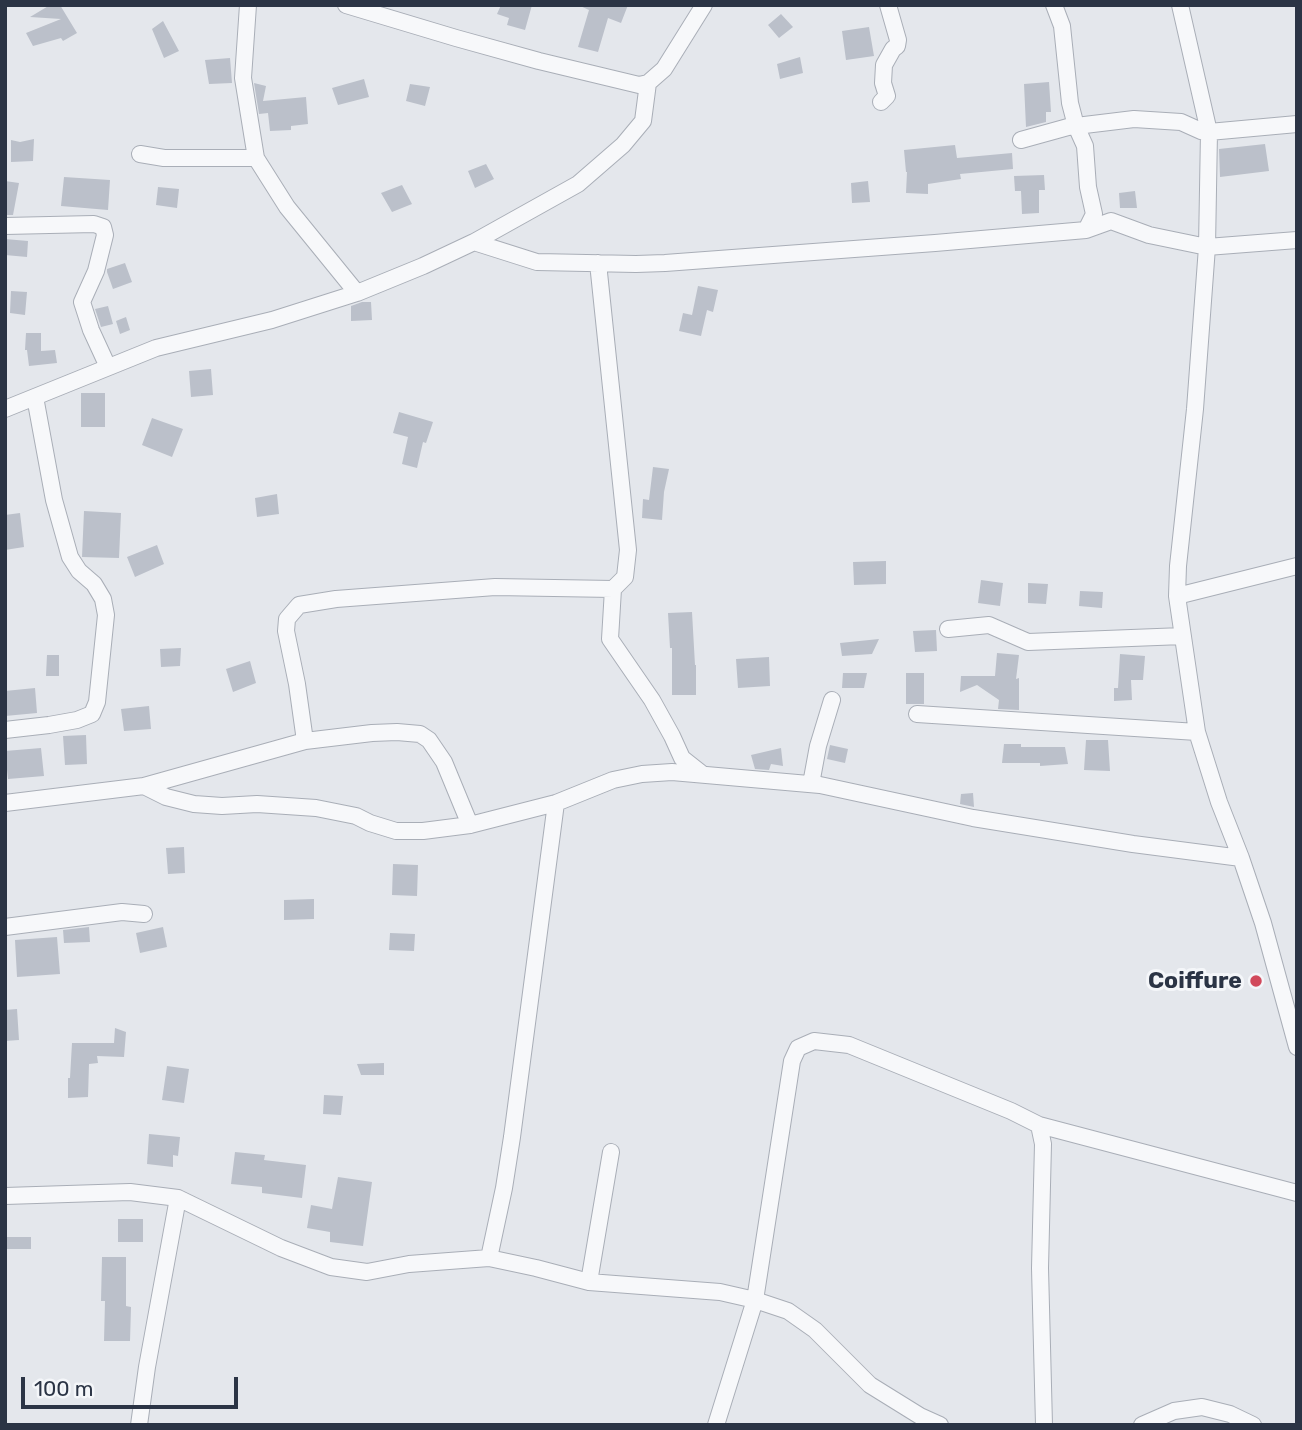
<!DOCTYPE html>
<style>
body{margin:0}
#map{position:relative;width:1302px;height:1430px;overflow:hidden;background:#e4e7ec;font-family:Rubik,sans-serif}
canvas{display:block}
.frame{position:absolute;inset:0;border:7px solid #2b3445;pointer-events:none}
.scale{position:absolute;left:21px;top:1377px;width:217px;height:32px;box-sizing:border-box;border:4px solid #2b3445;border-top:0;padding-left:9px;font-size:21px;line-height:24px;white-space:nowrap;color:#2b3445;-webkit-text-stroke:5px #f4f6f9;paint-order:stroke}
</style>
<div id="map">
<canvas width="1302" height="1430"></canvas>
<div class="frame"></div>
<div class="scale">100 m</div>
</div>
<script>
const ctx = document.querySelector('canvas').getContext('2d');
ctx.lineJoin = 'round';
function fillPath(path, color) { ctx.fillStyle = color; ctx.fill(path, 'evenodd'); }
const shape = rows => new Path2D(rows.map(r => 'M' + r).join(''));
function trace(path, color, width, dash) { ctx.strokeStyle = color; ctx.lineWidth = width; ctx.lineCap = dash ? 'butt' : 'round'; ctx.setLineDash(dash || []); ctx.stroke(path); }
function write(font, color, halo, rows, align = 'center') {
  ctx.font = font + ' Rubik,sans-serif'; ctx.lineWidth = 6; ctx.setLineDash([]); ctx.textBaseline = 'middle'; ctx.strokeStyle = halo; ctx.fillStyle = color; for (const [text, x, y, turn = 0] of rows) {
    ctx.save(); ctx.translate(x, y); ctx.rotate((+turn || 0) * Math.PI / 180); ctx.textAlign = isNaN(turn) ? turn : align; if (halo) ctx.strokeText(text, 0, 0); ctx.fillText(text, 0, 0); ctx.restore();
  }
}
fillPath(shape([
 [50,5,60,5,77,33,63,41,61,38,33,46,26,33,61,19,30,17],
 [501,5,532,5,525,30,507,25,509,18,497,14],
 [578,5,628,5,621,23,608,18,598,52,578,47,589,10],
 [781,14,793,27,779,38,768,25],
 [163,21,179,51,164,58,152,29],
 [869,27,874,56,846,60,842,31],
 [800,57,803,73,780,79,777,64],
 [230,58,232,83,209,84,205,60],
 [364,79,369,97,338,105,332,88],
 [1049,82,1051,112,1046,112,1046,122,1026,127,1024,84],
 [254,83,266,86,263,101,306,97,308,124,291,126,291,130,270,131,268,113,259,114],
 [410,84,430,87,425,106,406,101],
 [34,139,33,161,11,162,11,140,20,142],
 [1265,144,1269,171,1220,177,1219,149],
 [955,145,957,158,1012,153,1013,169,960,174,961,179,928,184,928,194,906,193,907,172,906,172,904,150],
 [486,164,494,179,475,188,468,171],
 [1044,175,1045,190,1039,190,1039,213,1022,214,1021,191,1015,191,1014,176],
 [64,177,110,180,108,210,61,206],
 [5,181,19,183,13,215,5,215],
 [868,181,870,202,852,203,851,183],
 [402,185,412,204,392,212,381,193],
 [158,187,179,189,177,208,156,205],
 [1135,191,1137,208,1120,208,1119,193],
 [5,239,28,241,27,257,5,255],
 [125,263,132,282,113,289,107,272,107,269],
 [698,286,718,290,713,312,707,310,701,336,679,331,683,313,692,315],
 [11,291,27,292,25,315,10,313],
 [362,302,371,302,372,320,351,321,351,306],
 [108,306,113,324,101,327,95,309],
 [126,317,130,330,120,334,116,321],
 [26,333,41,333,41,351,55,350,57,363,29,366,27,350,25,350],
 [211,369,213,395,191,397,189,371],
 [81,393,105,393,105,427,81,427],
 [399,412,433,422,426,443,423,442,417,468,402,464,408,437,393,433],
 [152,418,183,429,172,457,142,445],
 [653,467,669,469,664,492,662,520,642,518,643,499,649,500],
 [277,494,279,514,257,517,255,498],
 [84,511,121,513,119,558,82,557],
 [20,513,24,547,5,550,5,515],
 [157,545,164,564,135,577,127,557],
 [886,561,886,584,854,585,853,562],
 [981,580,1003,583,1000,606,978,603],
 [1028,583,1048,584,1046,604,1028,603],
 [1080,591,1103,592,1102,608,1079,606],
 [692,612,695,665,696,665,696,695,672,695,672,648,670,648,668,613],
 [936,630,937,651,915,652,913,631],
 [879,639,872,654,842,656,840,643],
 [181,648,180,666,161,667,160,649],
 [997,653,1019,655,1016,679,1019,678,1019,710,998,709,999,700,977,685,960,692,961,676,995,676],
 [1120,654,1145,656,1143,680,1131,680,1132,700,1114,701,1114,688,1118,688],
 [47,655,59,655,59,676,46,676],
 [769,657,770,686,738,688,736,659],
 [250,661,256,683,233,692,226,669],
 [843,673,867,673,864,688,842,688],
 [906,673,924,673,924,704,906,704],
 [35,688,37,713,5,716,5,691],
 [149,706,151,729,124,731,121,709],
 [86,735,87,764,65,765,63,736],
 [1086,740,1108,740,1110,771,1084,770],
 [1004,744,1021,744,1021,747,1065,747,1068,764,1040,766,1040,763,1002,763],
 [830,745,848,749,845,763,827,759],
 [41,748,44,776,8,779,5,751],
 [781,748,783,766,771,764,769,770,755,769,751,755],
 [973,793,974,807,960,804,961,794],
 [184,847,185,873,168,874,166,848],
 [393,864,418,865,417,896,392,895],
 [314,899,314,919,284,920,284,900],
 [89,927,90,942,64,943,63,930],
 [163,927,167,947,140,953,136,933],
 [390,933,415,934,414,951,389,950],
 [57,937,60,974,17,977,15,940],
 [17,1009,19,1040,5,1041,5,1010],
 [115,1028,126,1032,124,1057,97,1056,98,1063,89,1064,88,1097,68,1098,68,1078,70,1078,72,1043,114,1043],
 [384,1063,384,1075,361,1075,357,1064],
 [167,1066,189,1069,184,1103,162,1100],
 [324,1095,343,1096,341,1115,323,1114],
 [149,1134,180,1137,178,1156,173,1155,173,1167,147,1164],
 [235,1152,265,1155,264,1160,306,1165,302,1198,262,1193,262,1187,231,1184],
 [338,1177,372,1182,363,1246,330,1242,330,1232,307,1228,311,1205,332,1209],
 [118,1219,143,1219,143,1242,118,1242],
 [5,1237,31,1237,31,1249,5,1249],
 [102,1257,126,1257,126,1306,131,1307,130,1341,104,1341,105,1301,101,1301]
]), '#bbc0ca');
const minor = shape([
 [248,5,243,78,256,158,287,207,357,293],
 [346,5,456,38,539,61,639,85,648,83],
 [1054,5,1062,26,1070,103,1076,126,1085,146,1088,187,1094,214,1086,230],
 [1180,5,1209,132,1207,247,1195,409,1178,566,1177,596,1197,732,1219,802,1241,858,1263,923,1297,1047],
 [881,102,887,96,883,83,884,65,893,49,897,46,898,40,888,5],
 [1021,140,1068,127,1134,119,1181,122,1201,131,1209,132,1297,124],
 [140,154,164,158,256,158],
 [5,226,94,224,103,227,105,235,96,271,82,302,91,330,108,367],
 [474,242,537,262,636,264,665,263,935,243,1086,230,1111,221,1149,235,1207,247,1297,240],
 [598,263,628,550,625,577,613,589,610,639,652,700,672,736,682,758,701,773],
 [5,409,156,348,272,320,357,293,423,266,474,242,578,184,623,145,643,121,648,83,664,69,704,5],
 [1177,596,1297,566],
 [948,629,989,625,1028,642,1183,636],
 [917,714,1197,732],
 [5,730,49,725,77,720,92,714,97,702,106,615,103,599,94,584,79,571,70,557,54,500,35,397],
 [305,741,297,684,286,631,287,619,299,605,336,599,495,587,613,589],
 [811,784,818,746,832,700],
 [144,786,166,797,194,804,222,806,257,804,316,808,356,816,370,823,396,831,423,831,470,825,556,803,613,780,642,774,672,772,820,785,973,818,1133,844,1241,858],
 [5,803,144,786,305,741,372,733,397,732,420,734,429,740,444,762,470,825],
 [5,927,122,912,144,914],
 [1039,1125,1043,1144,1040,1268,1044,1425],
 [5,1196,130,1192,178,1198,281,1248,331,1267,367,1272,409,1264,489,1258,536,1268,589,1282,720,1292,755,1300,788,1311,815,1330,870,1385,920,1416,940,1425],
 [489,1258,504,1188,512,1137,556,803],
 [589,1282,611,1152],
 [139,1425,147,1367,178,1198],
 [716,1425,755,1300,792,1061,798,1048,814,1041,849,1045,1011,1111,1039,1125,1297,1193],
 [1142,1425,1174,1411,1202,1407,1230,1414,1253,1425]
]);
trace(minor, '#a9aeb7', 18);
trace(minor, '#f7f8fa', 16);
for (const [x, y, r, color] of [
 [1256,981,7,"#d1495b"]
]) { const dot = new Path2D(); dot.arc(x, y, r, 0, 2 * Math.PI); ctx.fillStyle = color; ctx.fill(dot); trace(dot, '#f4f6f9', 2.5); }
write('bold 23px', '#2b3445', '#f4f6f9', [
 ["Coiffure",1242,981]
], 'right');
</script>
